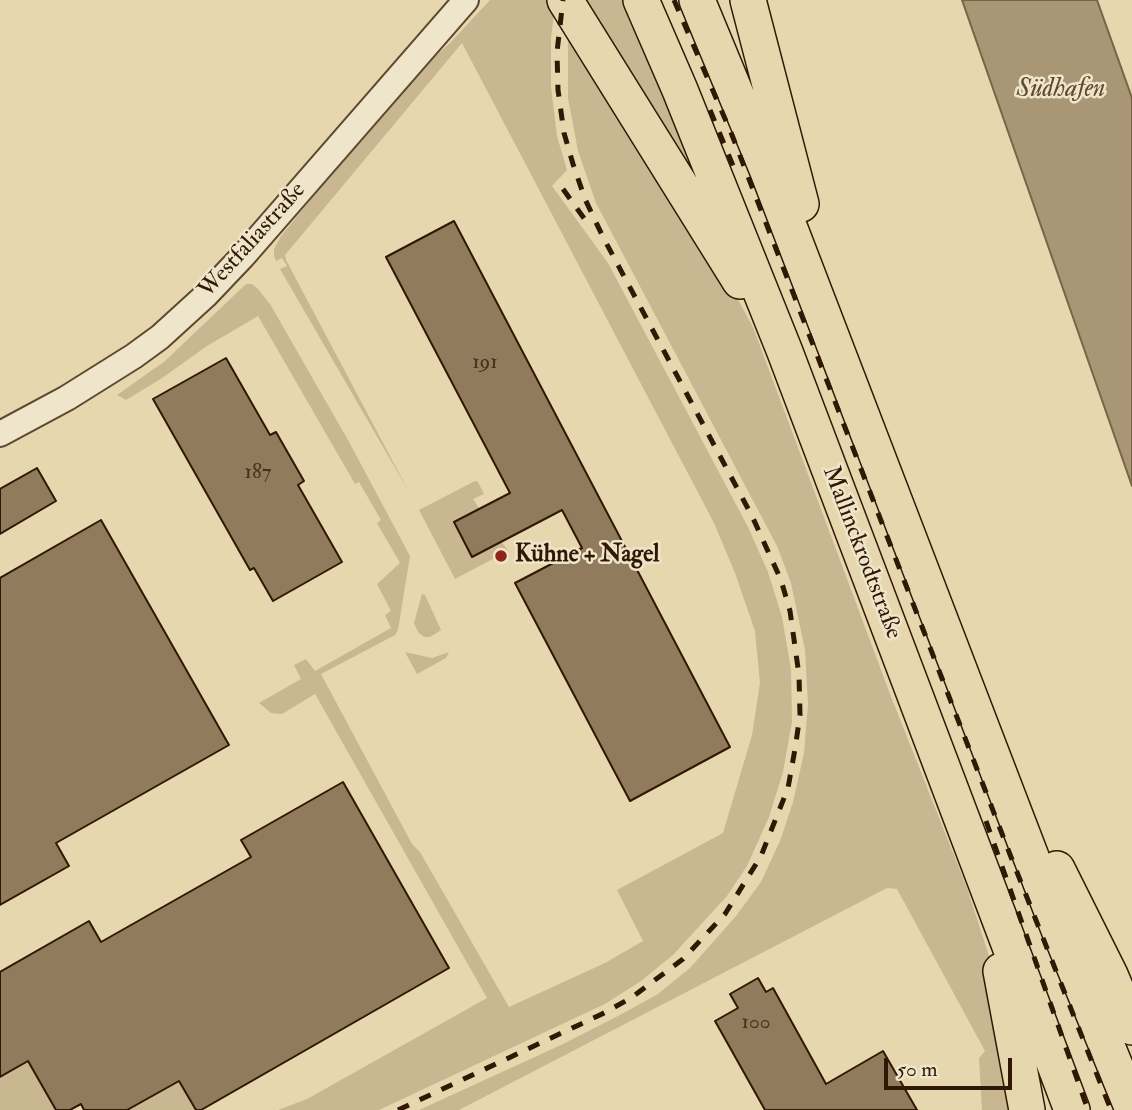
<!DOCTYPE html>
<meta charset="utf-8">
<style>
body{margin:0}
#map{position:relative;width:1132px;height:1110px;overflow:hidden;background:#e7d7ae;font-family:"IM FELL Double Pica",serif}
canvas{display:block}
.scale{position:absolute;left:884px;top:1058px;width:128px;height:32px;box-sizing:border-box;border:4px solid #311805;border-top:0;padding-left:9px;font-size:21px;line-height:24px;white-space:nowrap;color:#311805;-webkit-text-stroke:5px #efe5ca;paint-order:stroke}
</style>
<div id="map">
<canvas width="1132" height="1110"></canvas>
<div class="scale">50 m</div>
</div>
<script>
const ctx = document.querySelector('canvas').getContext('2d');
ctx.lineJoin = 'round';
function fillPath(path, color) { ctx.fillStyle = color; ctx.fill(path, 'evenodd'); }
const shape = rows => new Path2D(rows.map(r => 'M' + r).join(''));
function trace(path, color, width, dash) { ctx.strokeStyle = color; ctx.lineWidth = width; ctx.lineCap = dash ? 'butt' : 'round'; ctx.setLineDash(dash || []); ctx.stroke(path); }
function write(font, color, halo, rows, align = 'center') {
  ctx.font = font + ' "IM FELL Double Pica",serif'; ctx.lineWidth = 5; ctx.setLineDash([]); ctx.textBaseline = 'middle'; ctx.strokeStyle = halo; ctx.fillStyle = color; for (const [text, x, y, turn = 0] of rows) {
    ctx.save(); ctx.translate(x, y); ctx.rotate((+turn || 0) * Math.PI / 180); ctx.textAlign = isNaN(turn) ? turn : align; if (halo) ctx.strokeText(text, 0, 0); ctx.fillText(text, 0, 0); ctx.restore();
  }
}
fillPath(shape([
 [490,0,553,0,555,3,551,39,551,87,557,136,567,170,552,186,608,263,748,527,768,572,782,617,791,669,792,722,783,772,769,817,747,866,727,896,673,955,641,981,605,1004,379,1110,278,1110,307,1099,487,998,315,694,282,714,271,713,259,703,301,679,294,665,306,659,315,671,391,628,385,615,391,611,377,584,400,563,377,523,381,520,359,482,355,484,258,316,207,346,162,378,126,400,117,395,165,361,246,284,252,284,258,289,270,304,348,440,410,556,398,630,395,635,321,674,412,844,420,852,509,1007,605,963,643,941,617,890,723,833,752,735,760,683,755,631,735,573,714,523,462,43,285,255,286,260,408,490,280,269,287,266,282,258,276,261,274,256,274,249,281,236,406,83,451,42],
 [574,0,626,0,730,246],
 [568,24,724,274,753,327,890,694,967,888,991,962,1017,1110,982,1110,979,1058,985,1051,897,889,887,888,459,1110,419,1110,561,1045,618,1016,658,994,691,967,736,916,761,882,780,841,793,802,804,753,808,704,805,650,791,583,777,546,596,203,578,151,568,98],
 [475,481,478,482,484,494,473,499,508,551,455,579,419,510],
 [422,594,425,595,441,630,430,637,424,637,418,632,414,623],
 [405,652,432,658,449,652,446,658,417,674],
 [28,1061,56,1110,0,1110,0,1077],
 [179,1081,196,1110,127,1110]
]), '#c8b791');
const water = shape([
 [962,0,1097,0,1132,98,1132,486,962,0]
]);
fillPath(water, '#a99675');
trace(water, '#796448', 2);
const building = shape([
 [454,221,730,747,630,801,515,583,582,548,562,510,472,557,454,522,510,493,386,257,454,221],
 [226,358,270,435,276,432,304,481,298,485,342,562,273,601,254,568,250,570,153,399,226,358],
 [37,468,56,501,0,534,0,489,37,468],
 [101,520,229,745,56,843,69,866,0,905,0,578,101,520],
 [343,782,449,968,201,1110,196,1110,179,1081,127,1110,84,1110,81,1104,70,1110,56,1110,28,1061,0,1077,0,972,89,921,101,942,251,857,241,840,343,782],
 [758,978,766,992,773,988,826,1084,883,1051,917,1110,765,1110,715,1021,738,1008,730,994,758,978]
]);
fillPath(building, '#907b5d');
trace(building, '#311805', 2);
const minor = shape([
 [0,434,67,398,134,356,160,337,205,296,243,256,466,0]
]);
const highway = shape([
 [565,0,740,281],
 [641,0,680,90,785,352,1072,1110],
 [697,0,767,169,1058,927,1132,1107],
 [748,0,801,204],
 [1057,869,1110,975,1132,1027],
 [1001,971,1027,1110]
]);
trace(minor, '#5e482f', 28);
trace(highway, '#311805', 38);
trace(minor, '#efe5ca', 24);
trace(highway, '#e7d7ae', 35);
trace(shape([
 [674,0,732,135,1011,857,1111,1110],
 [710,110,734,168],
 [563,189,591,228],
 [986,821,1088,1110],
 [398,1110,602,1014,631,998,683,959,725,914,761,856,788,788,795,749,800,715,799,675,790,611,781,580,752,516,603,237,585,199,573,164,564,133,558,90,557,52,563,0]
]), '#311805', 5, [12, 12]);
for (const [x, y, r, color] of [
 [501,556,7,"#8f2418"]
]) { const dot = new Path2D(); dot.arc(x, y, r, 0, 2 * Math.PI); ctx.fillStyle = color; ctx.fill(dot); trace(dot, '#efe5ca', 2.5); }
write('21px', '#49311b', null, [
 ["191",485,363],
 ["187",258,473],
 ["100",756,1023]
]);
write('24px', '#311805', '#efe5ca', [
 ["Westfaliastraße",253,241,-48],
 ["Mallinckrodtstraße",861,553,69]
]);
write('bold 24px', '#311805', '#efe5ca', [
 ["Kühne + Nagel",515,556]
], 'left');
write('italic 26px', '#614a32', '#efe5ca', [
 ["Südhafen",1061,90]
]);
</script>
